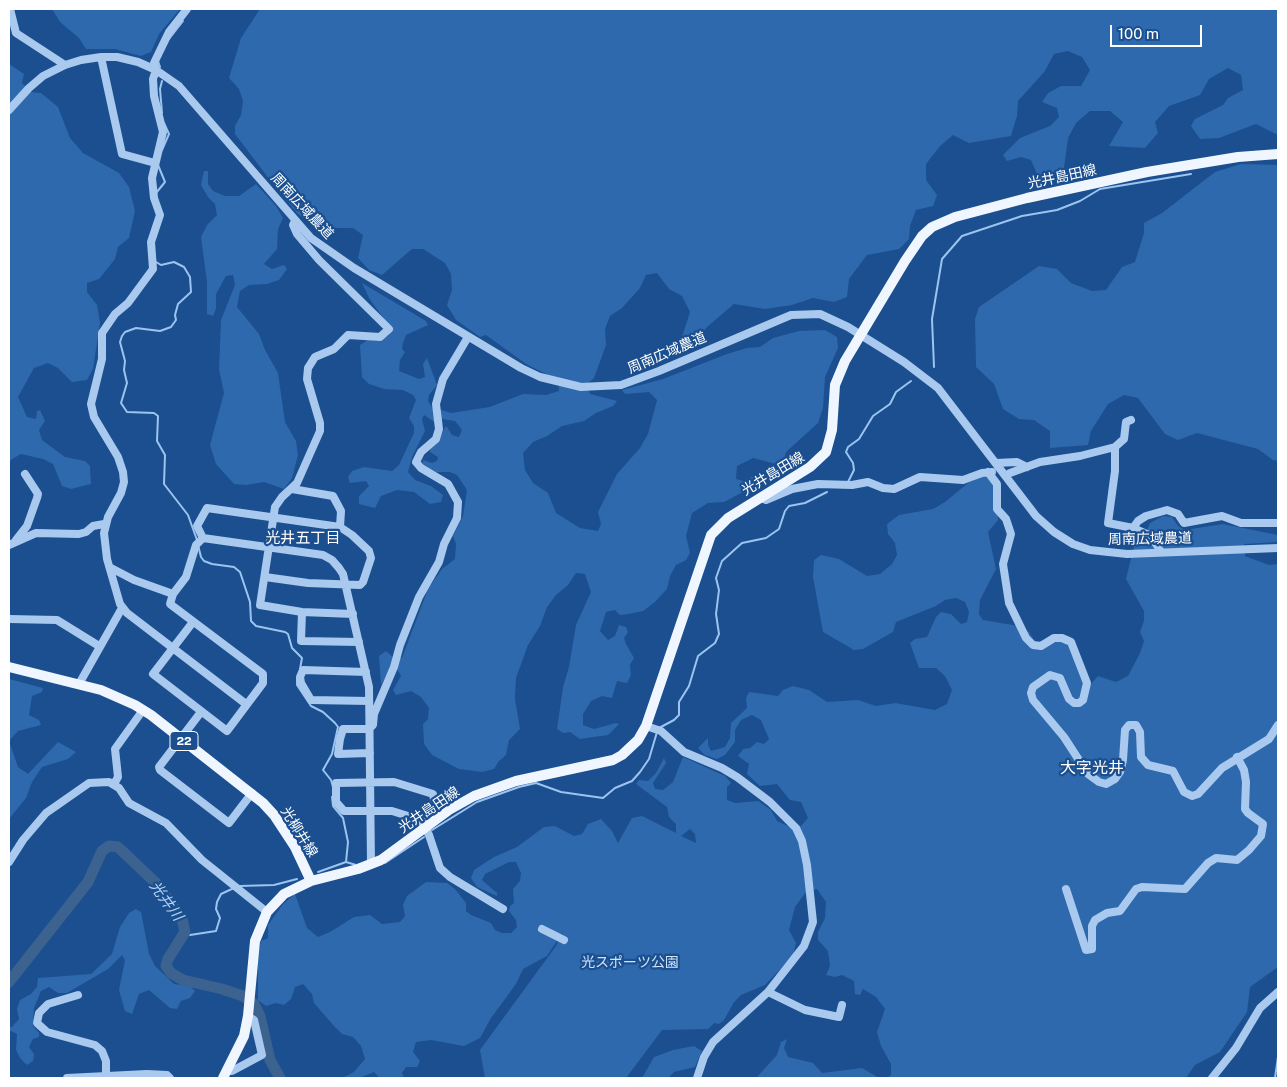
<!DOCTYPE html>
<meta charset="utf-8">
<style>
body{margin:0}
#map{position:relative;width:1287px;height:1087px;overflow:hidden;background:#1b4f8f;font-family:"Public Sans",sans-serif}
canvas{display:block}
.frame{position:absolute;inset:0;border:10px solid #fff;pointer-events:none}
.scale{position:absolute;left:1110px;top:25px;width:92px;height:22px;box-sizing:border-box;border:2px solid #fff;border-top:0;padding-left:6px;font-size:15px;line-height:18px;white-space:nowrap;color:#fff;-webkit-text-stroke:4px #1b4f8f;paint-order:stroke}
</style>
<div id="map">
<canvas width="1287" height="1087"></canvas>
<div class="frame"></div>
<div class="scale">100 m</div>
</div>
<script>
const ctx = document.querySelector('canvas').getContext('2d');
ctx.lineJoin = 'round';
function fillPath(path, color) { ctx.fillStyle = color; ctx.fill(path, 'evenodd'); }
const shape = rows => new Path2D(rows.map(r => 'M' + r).join(''));
function trace(path, color, width, dash) { ctx.strokeStyle = color; ctx.lineWidth = width; ctx.lineCap = dash ? 'butt' : 'round'; ctx.setLineDash(dash || []); ctx.stroke(path); }
function write(font, color, halo, rows, align = 'center') {
  ctx.font = font + ' "Public Sans","Noto Sans JP",sans-serif'; ctx.lineWidth = 4.5; ctx.setLineDash([]); ctx.textBaseline = 'middle'; ctx.strokeStyle = halo; ctx.fillStyle = color; for (const [text, x, y, turn = 0] of rows) {
    ctx.save(); ctx.translate(x, y); ctx.rotate((+turn || 0) * Math.PI / 180); ctx.textAlign = isNaN(turn) ? turn : align; if (halo) ctx.strokeText(text, 0, 0); ctx.fillText(text, 0, 0); ctx.restore();
  }
}
fillPath(shape([
 [52,9,180,9,159,34,151,52,141,56,115,49,86,49,79,38,60,22],
 [260,9,1278,9,1278,135,1256,124,1219,138,1200,139,1191,126,1195,119,1223,105,1228,98,1243,90,1241,75,1228,68,1209,79,1200,95,1169,106,1155,122,1158,133,1145,148,1109,146,1123,122,1110,111,1090,111,1076,123,1068,138,1064,168,1048,176,1037,174,1031,160,1021,157,1007,161,1003,155,1020,138,1050,126,1059,117,1057,108,1042,102,1048,93,1061,86,1081,86,1090,70,1082,57,1068,51,1054,54,1045,71,1018,101,1017,116,1011,136,969,143,953,135,940,146,926,164,926,180,937,195,933,206,916,210,910,226,909,239,899,249,867,255,849,279,847,297,834,302,813,298,792,305,765,309,734,304,707,327,696,342,684,345,681,340,690,312,682,296,669,289,657,273,646,275,640,288,622,308,610,316,605,329,606,345,597,370,594,378,587,384,590,394,617,401,613,406,596,413,584,421,562,426,547,436,533,442,523,453,525,470,533,483,548,493,556,513,580,528,598,531,601,524,598,512,617,474,640,448,648,434,657,400,649,392,625,394,622,390,663,379,727,354,747,348,760,347,773,338,799,331,825,330,837,337,838,348,825,377,823,408,818,423,786,452,783,462,776,464,753,458,737,466,736,479,743,481,763,472,741,493,724,502,708,503,692,513,686,536,690,553,686,560,676,565,670,576,667,589,655,602,643,611,629,614,620,615,615,610,606,612,600,631,608,640,615,636,619,625,626,627,628,632,624,638,626,644,634,658,630,665,631,675,627,683,617,681,612,698,602,696,591,701,583,714,583,725,594,729,616,723,619,724,608,735,580,739,570,732,563,733,557,729,563,687,569,667,576,625,591,592,585,574,576,573,568,585,556,595,547,607,540,626,528,645,516,678,515,699,520,729,509,740,506,755,499,761,494,769,482,772,459,769,432,755,424,744,423,724,428,719,429,708,421,697,411,691,396,695,393,690,401,676,397,669,389,671,381,685,379,656,386,651,394,658,402,658,428,589,442,569,455,559,456,544,453,536,463,516,467,490,457,475,450,472,436,472,423,465,423,460,432,463,437,461,438,457,430,452,430,449,440,439,445,427,447,427,452,435,459,437,462,430,455,421,442,419,440,426,424,415,422,419,425,431,412,457,408,472,415,480,431,486,443,495,441,502,430,504,414,492,397,490,381,496,375,508,359,504,359,496,369,486,366,481,350,483,348,477,352,471,364,467,392,471,399,465,414,433,414,426,409,418,416,400,413,395,403,390,384,389,369,384,362,377,360,345,368,340,379,341,389,335,391,329,369,298,362,283,426,321,428,325,406,335,403,343,402,349,405,352,400,360,399,371,419,379,425,377,423,364,427,358,437,385,429,395,428,401,432,407,451,413,490,407,523,394,546,395,559,391,558,380,526,364,486,335,480,337,456,320,447,305,452,290,451,274,445,263,423,249,412,249,382,275,369,270,358,258,363,235,353,228,327,228,319,223,307,221,297,213,273,184,235,134,235,126,241,115,243,101,239,89,229,78,241,38],
 [9,64,24,74,22,83,31,92,41,93,58,107,70,138,83,153,119,173,129,187,135,211,129,238,118,247,115,259,99,279,87,283,87,292,97,305,100,323,93,369,87,380,72,382,58,368,48,363,34,368,18,397,27,417,36,419,37,411,40,410,45,421,39,430,42,440,65,457,85,461,90,466,91,484,71,489,62,486,53,464,43,459,21,454,9,461],
 [1241,164,1278,165,1278,461,1273,460,1258,449,1197,433,1178,440,1165,434,1138,398,1124,395,1108,404,1091,431,1088,445,1050,448,1050,431,1034,420,1019,419,1003,409,994,384,976,367,975,319,979,307,1039,266,1057,269,1071,283,1092,291,1106,290,1122,267,1135,262,1144,233,1144,223,1162,213,1215,172],
 [204,171,208,171,208,184,213,191,225,196,239,196,256,184,276,206,283,218,278,229,277,249,264,264,272,269,284,265,287,269,279,280,267,284,249,285,240,291,237,307,259,334,265,350,278,373,285,422,296,441,298,455,292,478,284,489,264,482,246,485,234,484,216,464,210,445,224,393,219,369,221,320,235,285,233,275,226,276,216,294,216,309,213,316,207,314,207,282,201,237,207,225,217,215,215,204,208,197,201,185],
 [983,476,989,477,996,486,993,506,998,515,998,520,988,532,996,569,980,600,979,614,983,620,1013,625,1029,632,1039,648,1056,642,1064,642,1072,650,1085,684,1091,684,1098,676,1116,682,1128,676,1140,653,1144,641,1140,632,1144,621,1144,611,1126,579,1135,542,1143,539,1150,523,1163,516,1172,517,1178,526,1185,530,1223,524,1278,535,1278,542,1244,544,1245,556,1269,565,1278,564,1278,967,1250,987,1247,1012,1220,1052,1195,1065,1186,1078,887,1078,891,1075,891,1064,881,1046,877,1032,885,1009,876,997,863,989,860,995,855,994,854,981,842,975,835,977,826,975,830,966,828,951,818,940,818,932,825,918,826,902,817,889,806,892,795,907,789,930,796,943,793,956,765,985,741,995,734,1002,724,1020,719,1024,714,1023,708,1029,662,1030,626,1078,485,1078,480,1050,556,946,564,930,547,956,523,969,516,984,491,1018,480,1038,464,1046,431,1040,416,1042,413,1052,420,1061,417,1067,406,1067,402,1073,404,1078,380,1078,374,1072,359,1078,342,1078,354,1072,365,1059,361,1046,353,1037,342,1034,334,1026,314,1003,312,994,303,984,295,987,291,999,284,1005,276,1003,266,1006,258,1000,258,953,261,941,268,938,268,925,283,904,295,894,307,928,318,937,330,932,354,917,370,915,382,924,400,922,405,916,403,905,407,896,426,882,447,883,455,889,466,903,466,911,471,915,491,923,495,930,502,933,511,933,517,927,516,920,509,911,510,906,514,903,513,889,520,881,521,873,516,862,509,862,485,874,482,880,497,893,497,896,477,887,471,878,474,870,494,857,517,847,544,827,555,826,574,836,582,834,588,824,601,819,612,831,618,843,632,818,642,816,676,833,676,824,669,817,667,807,636,784,639,780,648,781,656,773,664,758,666,763,653,783,655,789,663,790,673,782,683,757,725,776,731,783,727,787,727,800,735,803,758,801,771,810,777,821,790,827,801,826,808,818,801,802,790,800,777,784,760,786,747,774,749,764,738,756,743,749,750,748,757,742,764,744,769,739,761,720,752,715,741,720,735,730,735,742,725,755,717,759,705,755,698,748,708,738,708,745,711,751,725,747,730,738,731,723,747,708,746,698,749,692,778,696,783,690,793,686,809,690,827,702,858,700,876,706,895,703,935,710,947,704,952,690,945,676,936,668,919,668,910,643,915,639,927,637,936,617,941,612,951,614,961,624,967,622,969,612,965,602,956,598,945,600,936,606,896,622,893,632,863,649,854,650,823,632,813,577,814,560,821,555,839,559,867,576,880,574,892,564,897,555,895,543,888,534,887,524,899,515,933,509,945,502,968,483],
 [690,829,695,834,696,843,681,836],
 [9,679,43,688,42,692,32,696,29,715,39,720,41,725,18,731,9,741,18,767,28,774,58,742,76,752,68,759,42,767,32,782,26,798,9,819],
 [136,909,141,912,149,954,155,966,174,984,190,986,195,991,190,998,181,1001,177,1009,170,1008,149,990,139,994,132,1014,125,1011,119,990,125,960,122,955,108,969,67,993,58,993,49,987,41,991,34,1008,33,1026,39,1033,39,1037,33,1039,29,1047,34,1054,33,1061,27,1065,20,1058,16,1050,17,1034,9,1030,9,1027,12,1027,19,1019,17,1009,20,1000,31,994,37,987,38,978,91,974,112,954,120,927,129,913],
 [787,1039,784,1048,788,1057,813,1063,822,1073,862,1068,879,1078,756,1078,777,1055,781,1042],
 [694,1046,702,1051,695,1067,674,1072,668,1078,642,1078,654,1057,673,1050]
]), '#2e69ad');
trace(shape([
 [169,39,183,21],
 [158,61,160,67],
 [162,113,160,89,162,81],
 [162,150,169,134,164,123],
 [156,193,165,182,158,165],
 [156,262,161,265,174,262,184,267,190,277,191,292,178,304,175,315,176,320,171,327,160,331,136,328,125,332,122,336,120,342,125,361,124,370,127,383,121,403,127,412,154,413,158,416,157,441,165,455,164,484,188,515,197,540],
 [934,367,932,319,942,259,962,236,1022,216,1057,210,1080,201,1100,189,1191,174],
 [848,482,854,470,853,463,846,452,848,447,859,439,873,416,890,404,896,392,911,381],
 [198,545,201,557,204,561,212,564,234,567,240,572,250,602,251,621,256,626,285,632,288,634,292,648,302,658,300,669],
 [297,678,297,685,311,706,323,712,335,723,338,727,332,754,323,770,331,780,333,787],
 [659,728,674,720,679,715,679,702,689,686,698,656,715,643,719,634,716,614,719,590,716,578,722,561,742,543,766,538,779,529,785,511,789,506,805,503,827,492],
 [332,797,333,806,343,818,348,842,346,862],
 [432,830,477,802,519,787,536,783,561,792,603,798,615,788,632,781,640,772,649,759,657,732],
 [385,863,424,837],
 [318,872,346,862,356,865],
 [240,886,274,885,297,879],
 [185,932,190,935,216,931,220,918,216,909,217,902,221,894,234,888],
 [1275,1078,1278,1057]
]), '#9cc4f0', 2);
trace(shape([
 [9,982,88,882,102,851,109,846,118,847,159,886,182,919,185,932,168,959,166,966,171,973,183,980,222,989,243,996,254,1004,260,1016,270,1060,280,1078]
]), '#3c6290', 11);
trace(shape([
 [10,9,16,33,65,65],
 [187,9,169,32,154,63,156,70,153,79,154,96,163,132,152,178,154,198,160,215,151,242,153,269,128,303,115,314,102,333,102,359,91,404,94,417,118,457,123,472,124,482,121,493,108,517,104,533,107,559,120,604,127,613,246,704],
 [101,57,122,154,155,163],
 [9,110,29,88,43,76,65,65,81,60,101,57,117,57,138,62,156,70,179,86,311,238,354,268,521,368,540,377,581,387,621,385,659,371,791,315,820,314,848,327,904,362,938,388,1036,516,1054,532,1073,544,1090,550,1127,554,1278,548],
 [295,221,293,225,297,234,319,260,389,329,380,337,348,335,334,349,315,357,308,368,307,379,320,423,320,431,297,483,282,497,275,507,260,605,302,612,353,614],
 [1115,447,1115,471,1108,523,1133,528,1151,536,1161,552],
 [996,463,1017,462,1027,467],
 [988,472,997,484,997,509,1006,519,1011,534,1003,564,1009,603,1026,638,1033,645,1041,646,1054,638,1062,638,1071,642,1087,683,1083,700,1079,703,1074,703,1069,699,1060,678,1050,675,1033,687,1031,693,1033,700,1064,737,1088,774,1099,782,1106,784,1115,779,1120,772,1123,760,1125,730,1129,725,1136,725,1140,732,1141,757,1148,765,1173,771,1184,792,1192,796,1198,794,1222,768,1269,739,1278,725],
 [1010,473,1040,462,1080,456,1115,447,1124,439,1126,422,1131,420],
 [292,489,333,496,341,511,340,527],
 [761,498,766,500,792,489,818,484,852,485,868,482,883,488,894,489,920,477,963,480,982,473,992,472],
 [1133,528,1138,521,1146,516,1167,510,1178,514,1184,523,1222,516,1241,523,1278,523],
 [203,538,197,526,207,508,340,527,352,535,369,551,371,558,363,582,360,585,308,583,265,577],
 [16,540,27,526,37,498,38,494,25,474],
 [9,545,36,533,79,534,86,532,93,526,104,524],
 [111,568,134,580,173,594],
 [302,612,301,641,359,642],
 [9,619,57,620,99,646],
 [193,622,153,674,227,731,263,683,263,674,170,604,173,594,186,577,196,545,203,538,323,555,332,560,339,568,343,574,369,687,371,864],
 [366,672,303,670,300,677,301,683,311,700,369,701],
 [79,684,122,608],
 [201,712,159,767,160,770,229,823,252,793],
 [646,726,661,731,684,752,722,768,737,777,770,802,796,828,802,841,807,865,813,922,804,946,768,992,713,1042,704,1057,697,1078],
 [370,753,338,754,340,739,343,729,369,729,373,725,374,714,394,667,400,645,419,597,439,562,444,544,457,518,458,502,448,484,421,468,416,462,421,452,436,439,439,429,436,404,443,379,468,337],
 [114,784,118,777,115,749,143,710],
 [440,817,436,811,433,794,394,782,336,783,336,802,344,811,392,811,421,820,429,835,440,868,450,877,503,909],
 [9,862,23,840,46,813,89,783,109,782,119,788,129,803,166,823,202,860,267,912],
 [1066,889,1086,950,1092,949,1092,926,1095,920,1107,913,1120,911,1136,889,1142,887,1185,889,1208,863,1216,858,1237,860,1249,850,1261,836,1263,824,1248,813,1245,809,1246,782,1244,770,1237,757],
 [542,929,564,940],
 [768,992,805,1010,839,1017,842,1005],
 [78,995,48,1004,39,1013,37,1023,47,1032,95,1045,102,1051,106,1061,106,1075],
 [227,1070,232,1071,262,1055,254,1020,248,1016],
 [67,1078,147,1074,167,1075,170,1078],
 [1212,1078,1236,1048,1260,1008,1278,992]
]), '#a9c9ee', 8);
trace(shape([
 [9,667,101,690,135,705,151,715,263,803,274,815,295,847,311,881],
 [223,1078,244,1036,248,1016,255,941,267,912,284,894,311,881,358,869,381,860,449,810,474,796,516,781,613,760,622,755,638,740,646,726,711,535,728,518,810,467,826,452,832,430,835,385,845,361,905,261,922,236,932,227,955,217,1027,198,1147,172,1238,157,1278,154]
]), '#f0f6ff', 10);
for (const [x, y, w] of [
 [184,741,28]
]) { const box = new Path2D(); box.roundRect(x - w / 2, y - 9.5, w, 19, 4); ctx.fillStyle = '#1b4f8f'; ctx.fill(box); trace(box, '#fff', 1); }
write('bold 12px', '#fff', null, [
 ["22",184,741]
]);
write('14px', '#fff', '#1b4f8f', [
 ["光井島田線",1062,177,-12],
 ["周南広域農道",302,206,47],
 ["周南広域農道",667,353,-23],
 ["光井島田線",773,474,-31],
 ["周南広域農道",1150,539,-1],
 ["光井島田線",429,810,-34],
 ["光柳井線",299,832,58]
]);
write('14px', '#cfe3fa', '#1b4f8f', [
 ["光スポーツ公園",630,963]
]);
write('15px', '#fff', '#1b4f8f', [
 ["光井五丁目",303,538]
]);
write('italic 15px', '#b5d3f5', '#1b4f8f', [
 ["光井川",166,901,54]
]);
write('16px', '#fff', '#1b4f8f', [
 ["大字光井",1092,768]
]);
</script>
